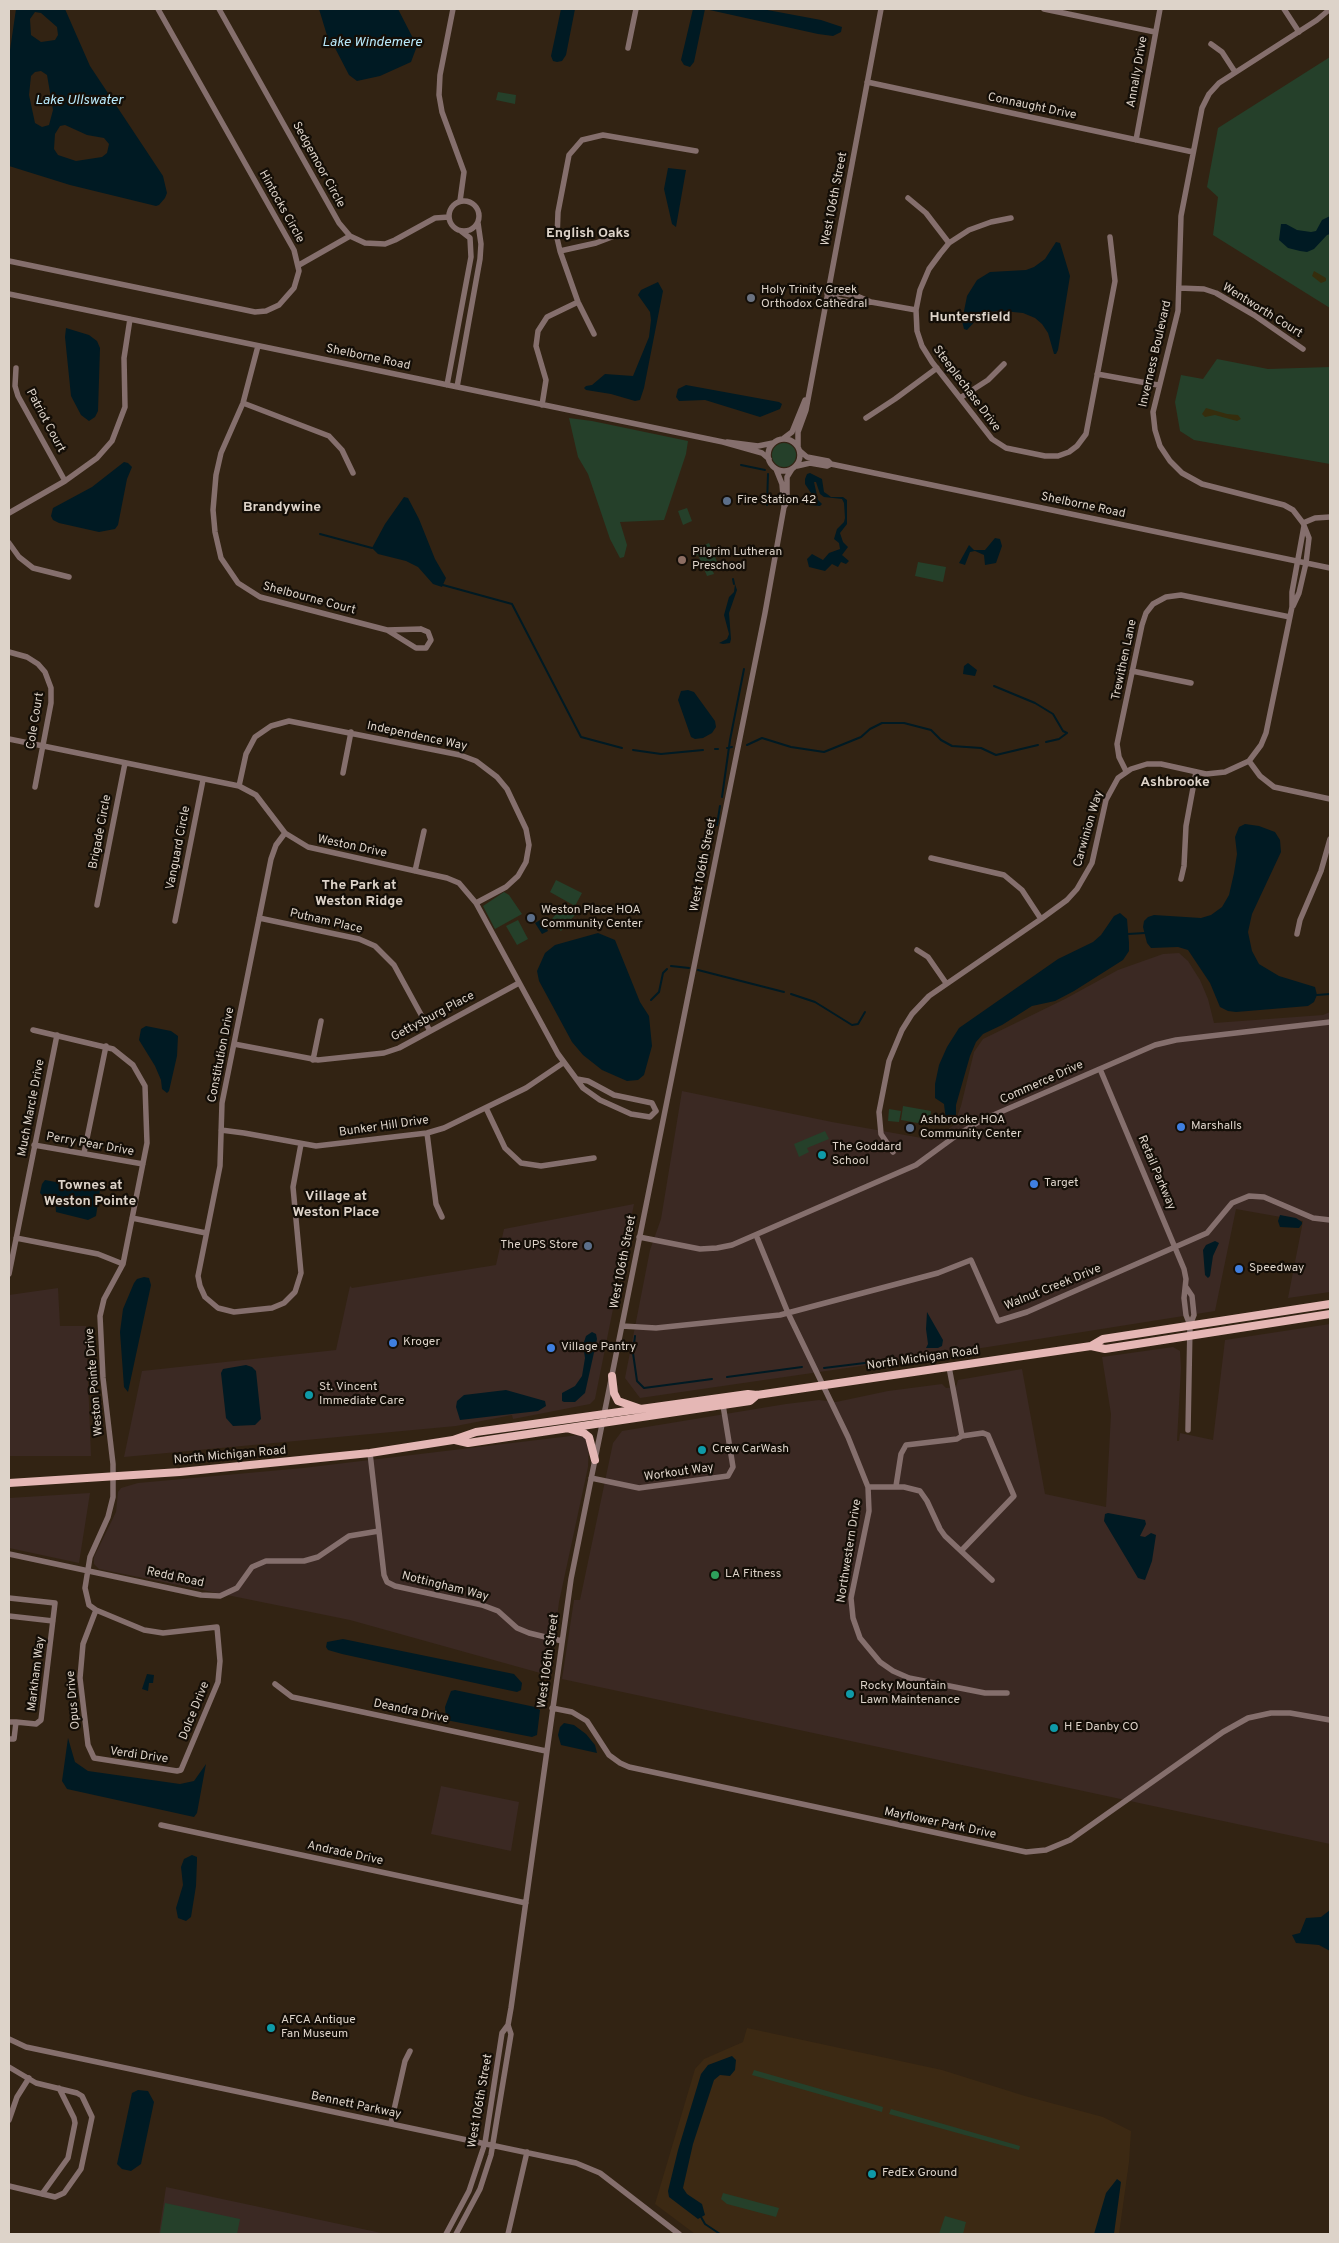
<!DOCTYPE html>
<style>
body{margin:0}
#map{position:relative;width:1339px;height:2243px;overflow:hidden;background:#322313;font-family:Overpass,sans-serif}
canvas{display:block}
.frame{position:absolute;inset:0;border:10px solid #ddd3c9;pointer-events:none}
</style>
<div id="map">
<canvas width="1339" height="2243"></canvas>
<div class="frame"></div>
</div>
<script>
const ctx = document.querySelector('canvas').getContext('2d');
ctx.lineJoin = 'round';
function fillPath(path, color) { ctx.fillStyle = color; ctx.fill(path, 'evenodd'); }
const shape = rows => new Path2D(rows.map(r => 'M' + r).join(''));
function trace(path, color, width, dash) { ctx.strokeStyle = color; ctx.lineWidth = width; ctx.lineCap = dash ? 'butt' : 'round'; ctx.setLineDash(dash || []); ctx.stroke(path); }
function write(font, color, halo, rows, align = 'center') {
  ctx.font = font + ' Overpass,sans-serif'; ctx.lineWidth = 4.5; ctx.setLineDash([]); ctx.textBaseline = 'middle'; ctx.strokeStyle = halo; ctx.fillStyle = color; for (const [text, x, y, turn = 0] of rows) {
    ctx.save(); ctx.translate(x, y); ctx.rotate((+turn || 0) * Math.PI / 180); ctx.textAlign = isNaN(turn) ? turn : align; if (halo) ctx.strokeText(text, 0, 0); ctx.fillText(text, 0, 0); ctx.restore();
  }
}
fillPath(shape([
 [1179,953,1188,961,1200,980,1208,999,1214,1023,1323,1015,1330,1012,1330,1292,1288,1298,1303,1221,1236,1209,1215,1311,950,1353,640,1398,625,1378,650,1250,661,1219,682,1091,832,1122,933,1140,954,1125,961,1106,974,1052,983,1039,1065,999,1118,970,1163,954],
 [634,1204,595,1399,590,1404,513,1419,512,1415,456,1426,124,1457,142,1371,336,1350,350,1286,352,1288,496,1265,504,1229],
 [58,1288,60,1326,86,1326,91,1456,9,1456,9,1295],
 [1330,1324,1330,1844,562,1679,574,1600,580,1600,613,1443,622,1431,786,1404,819,1400,836,1402,888,1391,942,1384,946,1388,956,1387,958,1380,1022,1369,1045,1494,1106,1507,1111,1414,1102,1357,1173,1347,1180,1351,1181,1368,1177,1441,1179,1441,1180,1433,1213,1440,1225,1340],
 [579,1435,586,1439,589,1446,588,1467,559,1602,551,1664,551,1676,350,1620,99,1569,94,1564,94,1557,116,1512,118,1492,121,1488,138,1483,303,1468],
 [90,1493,79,1563,9,1548,9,1498],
 [441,1786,519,1802,511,1851,431,1834],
 [166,2187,386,2234,159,2234]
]), '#3b2923');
fillPath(shape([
 [747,2028,942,2070,1025,2096,1103,2117,1131,2131,1129,2162,1119,2234,695,2234,655,2204,695,2069,704,2059,743,2042]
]), '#3c2913');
fillPath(shape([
 [1330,57,1330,308,1213,235,1218,197,1207,187,1218,128],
 [498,92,516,95,515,104,496,100],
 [1217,359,1268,369,1330,367,1330,464,1194,440,1180,431,1175,402,1181,375,1203,379],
 [569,418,592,421,688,441,686,454,664,520,620,522,627,545,624,557,620,558,610,539,588,474,578,457],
 '772 455a12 12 0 1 1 24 0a12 12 0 1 1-24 0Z',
 [687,508,692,521,683,525,678,511],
 [709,543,719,566,712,569,714,574,707,576,698,555,693,557,691,553,696,551,696,549],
 [918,562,946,567,943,582,915,576],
 [556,880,582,893,575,906,550,892],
 [504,892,509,895,522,914,495,929,483,906],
 [564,905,575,915,561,931,550,921],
 [518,920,528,939,517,945,506,926],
 [903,1106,931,1111,929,1125,901,1120],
 [889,1109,901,1111,899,1122,888,1121],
 [825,1131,829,1139,807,1148,809,1152,799,1157,794,1144],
 [754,2070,883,2107,882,2112,752,2075],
 [891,2109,1020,2146,1019,2150,889,2114],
 [723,2193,779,2208,776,2217,727,2204,721,2199],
 [165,2203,240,2219,237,2234,160,2234],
 [945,2216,966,2222,963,2234,939,2234]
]), '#25402a');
fillPath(shape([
 [1314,271,1326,278,1326,281,1321,283,1312,276],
 [1206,408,1227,414,1238,415,1241,419,1237,421,1215,415,1205,417,1202,414]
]), '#362d0d');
fillPath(shape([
 [16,9,65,9,90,66,163,176,167,193,165,198,159,205,156,206,70,185,9,166,9,57],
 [35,12,41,13,57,27,58,35,55,40,41,42,31,35,30,19],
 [41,71,47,75,53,110,49,125,42,127,35,123,29,95,31,76,35,72],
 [65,125,87,135,104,138,109,144,107,153,102,157,76,161,58,155,54,149,55,134,60,126],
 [319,9,398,9,417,46,411,62,380,76,357,81,349,75,335,48,329,42],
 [561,9,575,9,566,55,562,61,557,62,553,61,551,56],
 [693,9,762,9,821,20,842,27,841,32,833,36,818,34,705,9,694,62,690,67,684,65,681,60],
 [668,168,686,170,676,227,672,224,664,189],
 [1330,216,1330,234,1327,235,1314,249,1307,252,1300,251,1288,248,1279,240,1281,224,1286,224,1297,230,1311,232,1316,231,1322,220],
 [1056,242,1060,243,1070,276,1058,350,1056,354,1054,354,1048,333,1042,324,1035,318,1023,313,1003,311,988,312,979,317,967,330,964,329,962,321,967,296,977,280,990,272,1026,270,1034,267,1045,259],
 [658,282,663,291,644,388,640,400,635,401,611,394,586,390,584,388,586,386,592,385,605,374,633,376,649,337,651,320,650,312,638,295,641,290],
 [66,328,89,335,97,341,100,348,98,411,95,417,89,421,81,415,71,396,65,337],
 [686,385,779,402,782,404,780,409,760,417,705,400,679,401,676,397,678,389],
 [124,462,128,463,132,467,127,479,118,525,115,529,99,532,59,523,53,520,51,516,53,508,92,487],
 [810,473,822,479,824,492,827,494,831,497,843,497,847,500,847,524,840,533,843,542,848,547,842,555,849,561,846,564,841,562,838,567,832,564,825,571,809,567,807,559,812,554,823,560,829,553,840,549,839,543,834,539,837,529,844,522,845,518,844,503,842,499,824,497,820,494,816,482,814,482,818,500,822,504,820,506,809,505,811,493,805,484,805,479,807,474],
 [404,497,408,498,419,519,435,559,446,578,442,587,433,584,418,567,406,561,378,554,372,548,385,524],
 [995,538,1000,539,1002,546,996,563,985,565,984,555,975,551,970,552,965,565,959,563,969,545,974,550,985,550],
 [735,584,737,590,729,613,731,639,730,643,723,644,719,643,727,639,729,634,724,615,729,597,734,592],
 [968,663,977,670,975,676,963,674,964,666],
 [688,690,694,692,715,721,716,727,712,733,703,738,695,739,691,737,678,700,681,691],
 [1245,824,1259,826,1275,832,1280,840,1281,852,1252,914,1248,932,1252,951,1259,964,1279,976,1315,987,1317,995,1314,1002,1308,1006,1236,1012,1228,1011,1220,1007,1210,983,1188,950,1178,947,1151,948,1147,943,1143,927,1144,921,1148,917,1154,915,1201,918,1211,915,1222,907,1229,895,1234,873,1237,854,1235,837,1239,827],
 [1120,913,1127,919,1129,943,1129,951,1123,960,1074,991,1055,1001,1032,1006,1002,1025,983,1034,976,1042,970,1056,956,1105,956,1115,953,1119,946,1121,944,1104,935,1098,935,1084,939,1065,947,1047,959,1028,1058,959,1093,942,1101,935,1114,916],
 [542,919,548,931,542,934,535,923],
 [598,933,615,940,640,1002,649,1016,652,1046,644,1075,638,1080,627,1081,602,1070,583,1055,572,1042,539,981,537,971,545,953,555,945],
 [146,1026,171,1031,178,1036,177,1056,169,1091,167,1093,162,1089,161,1080,155,1066,139,1040,141,1029],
 [45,1180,77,1186,92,1185,98,1188,100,1190,96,1216,88,1220,56,1212,55,1200,43,1196,40,1193,42,1184],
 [1280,1215,1296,1218,1302,1222,1302,1224,1299,1228,1280,1227,1278,1221],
 [1215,1241,1219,1243,1213,1256,1210,1276,1208,1278,1205,1275,1203,1250,1206,1245],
 [144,1277,149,1278,151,1285,128,1392,124,1387,120,1332,123,1309,134,1283,137,1279],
 [927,1312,943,1340,942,1346,938,1348,926,1348,928,1344,926,1329],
 [592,1332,596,1334,597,1339,585,1393,575,1402,564,1402,562,1401,562,1393,575,1386,582,1376,585,1358,583,1345,586,1336],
 [246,1365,252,1367,256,1371,261,1419,255,1425,233,1426,226,1418,221,1373,223,1369],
 [506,1390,545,1401,546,1406,538,1411,460,1420,456,1407,457,1401,464,1395],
 [1108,1513,1145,1520,1146,1524,1140,1536,1145,1537,1151,1533,1156,1535,1152,1561,1145,1580,1138,1578,1104,1521,1105,1514],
 [343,1639,514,1674,522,1683,521,1690,517,1692,498,1688,342,1654,328,1650,326,1647,327,1642],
 [147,1674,154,1675,153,1683,149,1683,148,1691,142,1689],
 [455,1690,535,1707,540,1710,537,1735,532,1737,446,1720,445,1707,451,1691],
 [564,1723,574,1725,586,1734,595,1745,597,1753,561,1745,558,1735,560,1727],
 [68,1738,75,1762,88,1771,180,1784,194,1781,206,1764,197,1813,194,1817,67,1789,62,1781],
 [192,1855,197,1857,197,1861,196,1886,191,1917,186,1921,178,1918,176,1908,183,1885,181,1867,184,1859],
 [1330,1910,1330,1951,1319,1945,1296,1943,1292,1935,1300,1933,1306,1918,1321,1917],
 [732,2056,736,2060,735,2070,730,2076,720,2075,714,2080,693,2144,683,2188,687,2194,702,2204,705,2215,698,2219,669,2197,668,2191,678,2150,701,2074,708,2065],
 [138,2090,148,2091,154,2102,141,2164,131,2171,122,2169,117,2164,132,2093],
 [1117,2179,1121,2182,1114,2234,1094,2234,1106,2193]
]), '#001a23');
trace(shape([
 [741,465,765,470],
 [767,505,768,474],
 [320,534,372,548],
 [733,579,734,584],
 [443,585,512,604,581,737,622,748],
 [994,686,1035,703,1053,714,1063,731,1067,733,1059,739,1046,742],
 [747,745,762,738,791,747,824,752,861,737,870,729,882,723,904,723,931,730,941,740,952,746,981,748,996,755,1038,745],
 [727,748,732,747],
 [715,749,718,749],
 [633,750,661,754,703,750],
 [722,797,730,740,744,669],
 [717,825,720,806],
 [1128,934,1145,933],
 [671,966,689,968],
 [698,970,784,992],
 [791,994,815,1002,852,1025,858,1024,865,1012],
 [1317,995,1330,994],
 [651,1000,659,992,663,973,667,969],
 [635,1336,633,1353,637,1381,644,1388,712,1379],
 [824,1368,881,1361],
 [727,1377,802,1367],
 [701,2217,705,2224,720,2234]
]), '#001a23', 2);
trace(shape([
 [219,9,339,223,350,236,365,243,385,244,395,240,435,218,449,217],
 [453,9,440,75,439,95,442,112,464,172,460,201],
 [1044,9,1155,32],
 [1284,9,1299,32],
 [1211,44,1222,52,1235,72],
 [628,48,636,9],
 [867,82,1193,152],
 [1136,140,1160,9],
 [908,198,926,213,949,243],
 '449 216a15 15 0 1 1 30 0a15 15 0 1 1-30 0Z',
 [1011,218,991,222,969,230,949,243,940,254,929,269,920,290,916,310,917,331,922,346,932,362,992,439,1006,448,1045,456,1058,456,1069,452,1077,446,1086,434,1115,281,1110,237],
 [560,251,596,243,625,232],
 [9,261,255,312,266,311,279,305,294,288,299,271,294,250,158,9],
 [299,265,350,236],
 [1179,288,1204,289,1216,293,1254,315,1303,349],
 [9,294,723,442,762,453,769,459],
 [827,294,841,293,857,296,871,302,916,310],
 [828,294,839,300,859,304,871,302],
 [594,334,578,302,560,251,557,238,558,212,569,155,582,140,603,135,696,151],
 [258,346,243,403,221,453,216,475,213,510,215,532,221,558,238,583,260,597,387,630],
 [16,368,15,386,18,396,65,481],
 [1097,374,1158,385],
 [447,385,471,257,470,238,461,231],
 [457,387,480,259,481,244,478,223],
 [960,398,988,380,1004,364],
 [243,403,329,436,342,450,353,473],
 [542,405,546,380,536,346,538,331,547,317,578,302],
 [866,418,895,399,937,368],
 [784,438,792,432,805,400],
 '768 455a16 16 0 1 1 32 0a16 16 0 1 1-32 0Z',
 [727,442,758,446,773,443],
 [798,446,798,432,806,410,881,9],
 [800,451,807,457,828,461,831,464,1330,568],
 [797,466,810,463,827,466,831,464],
 [776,469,782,484,784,507],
 [9,513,65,481,97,458,112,441,125,407,124,358,130,319],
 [1303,523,1315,518,1330,517],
 [9,543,19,557,33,568,69,577],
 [1293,606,1299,593,1306,563,1309,538,1303,523,1293,510,1284,505,1202,484,1182,473,1170,461,1160,446,1155,430,1153,412,1178,311,1181,216,1202,108,1209,94,1219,83,1317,20,1330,9],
 [421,629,428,632,431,640,426,648,416,648,387,630,421,629],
 [9,652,27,657,38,664,45,672,51,688,51,703,35,787],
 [1132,671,1191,683],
 [9,739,239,786,256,795,285,833,308,847,447,878,459,883,476,903,558,1054,583,1088,600,1100,631,1114,650,1117,656,1111],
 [1249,761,1260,776,1274,787,1330,799],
 [1126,771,1119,757,1117,744,1142,625,1146,613,1153,604,1166,597,1181,595,1290,617],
 [343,773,351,732],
 [239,786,246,754,255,737,271,726,289,721,460,755,476,761,497,777,507,789,526,829,529,845,526,862,518,876,506,887,476,903],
 [285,833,276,845,271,859,222,1103,220,1166,198,1276,200,1286,205,1297,218,1308,234,1312,272,1308,284,1303,295,1292,301,1273,293,1187,301,1144],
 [931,858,1004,875,1022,890,1041,919],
 [415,871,424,831],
 [1181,879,1184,866,1186,826,1196,772],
 [97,905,125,763],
 [259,918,359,939,375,946,394,965,430,1031],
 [175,921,203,780],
 [1297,934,1300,920,1321,871,1330,839],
 [917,950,928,957,946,983],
 [33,1030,113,1049,133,1065,145,1086,147,1143,123,1264,104,1299,100,1316,103,1378,113,1464,113,1497,108,1517,90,1557,85,1588,89,1605,96,1610,144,1630,163,1633,217,1627,220,1661,218,1682,181,1770,177,1771,94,1758,88,1745,80,1678,83,1644,96,1610],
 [234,1044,318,1060,384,1053,399,1048,519,983],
 [313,1060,321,1021],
 [1100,1069,1184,1269,1186,1279,1184,1298,1186,1315,1190,1325],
 [577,1079,588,1081,614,1095,652,1103,656,1111],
 [486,1108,505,1148,521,1163,541,1166,594,1158],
 [221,1130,244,1133,316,1146,427,1133,444,1128,526,1088,563,1063],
 [427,1133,436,1204,442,1217],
 [34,1145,143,1164],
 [893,1152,881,1134,879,1112,889,1061,902,1030,912,1014,929,996,1041,919,1067,900,1077,889,1092,863,1106,800,1118,778,1131,769,1147,764,1161,764,1206,774,1225,772,1249,761,1261,745,1266,733,1292,607,1292,592,1304,526],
 [84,1153,106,1046],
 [132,1218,206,1233],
 [756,1235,788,1313,848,1437,868,1487,869,1511,851,1598,853,1618,860,1638,880,1662,893,1671,909,1678,985,1693,1007,1693],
 [639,1237,700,1249,717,1248,732,1245,916,1165,957,1135,982,1120,1155,1045,1176,1040,1330,1022],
 [16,1238,98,1254,123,1264],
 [9,1274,57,1035],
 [1186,1287,1192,1296,1194,1315,1190,1325,1188,1430],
 [622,1326,656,1328,780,1315,938,1273,971,1260,998,1321,1027,1312,1207,1233,1232,1203,1249,1196,1264,1197,1313,1218,1330,1220],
 [370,1453,384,1575,387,1582,395,1586,482,1605,498,1611,517,1628,529,1633,562,1641],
 [591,1478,639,1488,728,1476,733,1467,723,1405],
 [896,1486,901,1454,906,1445,957,1439,962,1436,949,1367],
 [868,1487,904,1487,920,1491,927,1501,940,1529,945,1536,992,1580],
 [961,1551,1014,1496,988,1435,983,1433,962,1436],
 [9,1554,201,1595,220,1596,237,1588,252,1567,266,1561,304,1561,318,1557,349,1536,379,1531],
 [9,1598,55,1603,41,1720,36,1724,16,1722],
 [9,1616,53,1621],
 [275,1684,292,1697,546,1751],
 [552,1708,572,1712,587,1721,609,1755,620,1763,629,1767,1026,1852,1046,1850,1070,1840,1223,1732,1248,1718,1271,1713,1290,1713,1330,1720],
 [9,1722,16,1722,14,1739,9,1739],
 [161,1825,526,1903],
 [9,2039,26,2047,576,2163,600,2173,679,2234],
 [9,2067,36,2083,77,2093,82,2096,92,2117,81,2169,64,2193,55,2197,9,2186],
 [9,2120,17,2097,29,2078],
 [391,2123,405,2061,410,2051],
 [42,2194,68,2158,75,2123,74,2118,59,2088],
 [446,2234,469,2191,485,2143,502,2033,508,2025,511,2008,571,1579,765,613,784,507,787,502,787,477,792,469],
 [456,2234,480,2189,491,2155,511,2034,508,2025],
 [508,2234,527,2152]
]), '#856f6d', 5.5);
trace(shape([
 [1091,1346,1103,1339,1330,1304],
 [612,1376,614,1393,618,1401,641,1409],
 [570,1429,584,1433,589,1437,595,1460],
 [455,1440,468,1443,716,1406,750,1401,757,1395],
 [9,1483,180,1472,370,1453,453,1440,476,1432,748,1394,757,1395,1091,1346,1105,1349,1330,1314]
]), '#e5b7b5', 8);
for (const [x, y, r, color] of [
 [751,298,5,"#6b7280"],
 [727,501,5,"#5c6f8a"],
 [682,560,5,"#8d6e63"],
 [531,918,5,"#5c6f8a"],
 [1181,1127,5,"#3f7fe0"],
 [910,1128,5,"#5c6f8a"],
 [822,1155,5,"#0f9aa8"],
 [1034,1184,5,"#3f7fe0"],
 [588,1246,5,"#5c6f8a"],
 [1239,1269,5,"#3f7fe0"],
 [393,1343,5,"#3f7fe0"],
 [551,1348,5,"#3f7fe0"],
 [309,1395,5,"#0f9aa8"],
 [702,1450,5,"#0f9aa8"],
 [715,1575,5,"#2e9e5b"],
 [850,1694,5,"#0f9aa8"],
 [1054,1728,5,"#0f9aa8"],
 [271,2028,5,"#0f9aa8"],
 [872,2174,5,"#0f9aa8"]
]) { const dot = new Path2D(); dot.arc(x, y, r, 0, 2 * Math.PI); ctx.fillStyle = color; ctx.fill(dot); trace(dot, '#140e07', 2); }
write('12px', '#ddd3c9', '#140e07', [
 ["Annally Drive",1138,72,-80],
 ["Connaught Drive",1032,107,12],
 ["Sedgemoor Circle",318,165,61],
 ["West 106th Street",835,199,-79],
 ["Hintocks Circle",281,207,61],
 ["Wentworth Court",1262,311,32],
 ["Inverness Boulevard",1156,354,-77],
 ["Shelborne Road",368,358,12],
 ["Steeplechase Drive",966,389,53],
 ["Patriot Court",45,421,62],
 ["Shelborne Road",1083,506,12],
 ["Shelbourne Court",309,599,15],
 ["Trewithen Lane",1125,660,-78],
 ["Cole Court",36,721,-81],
 ["Independence Way",417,737,12],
 ["Carwinion Way",1089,829,-74],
 ["Brigade Circle",101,832,-79],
 ["Weston Drive",352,847,12],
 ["Vanguard Circle",179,848,-79],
 ["West 106th Street",704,865,-79],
 ["Putnam Place",326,922,13],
 ["Gettysburg Place",433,1017,-28],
 ["Constitution Drive",222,1055,-79],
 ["Commerce Drive",1042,1083,-24],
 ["Much Marcle Drive",32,1108,-79],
 ["Bunker Hill Drive",384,1127,-8],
 ["Perry Pear Drive",90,1145,10],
 ["Retail Parkway",1156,1173,67],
 ["West 106th Street",624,1262,-79],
 ["Walnut Creek Drive",1053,1288,-22],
 ["North Michigan Road",923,1359,-8],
 ["Weston Pointe Drive",95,1382,-95],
 ["North Michigan Road",230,1456,-5],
 ["Workout Way",679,1473,-8],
 ["Northwestern Drive",850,1551,-81],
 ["Redd Road",175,1578,12],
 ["Nottingham Way",445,1587,14],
 ["West 106th Street",549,1661,-82],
 ["Markham Way",37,1674,-83],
 ["Opus Drive",74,1700,-95],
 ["Dolce Drive",195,1711,-68],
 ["Deandra Drive",411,1712,12],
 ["Verdi Drive",139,1756,8],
 ["Mayflower Park Drive",940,1824,12],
 ["Andrade Drive",345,1854,12],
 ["West 106th Street",481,2101,-80],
 ["Bennett Parkway",356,2106,12]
]);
write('12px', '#ddd3c9', '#140e07', [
 ["Holy Trinity Greek",761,291],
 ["Orthodox Cathedral",761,305],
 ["Fire Station 42",737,501],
 ["Pilgrim Lutheran",692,553],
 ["Preschool",692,567],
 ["Weston Place HOA",541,911],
 ["Community Center",541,925],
 ["Ashbrooke HOA",920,1121],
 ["Community Center",920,1135],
 ["Marshalls",1191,1127],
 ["The Goddard",832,1148],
 ["School",832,1162],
 ["Target",1044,1184],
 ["The UPS Store",578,1246,"right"],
 ["Speedway",1249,1269],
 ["Kroger",403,1343],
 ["Village Pantry",561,1348],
 ["St. Vincent",319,1388],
 ["Immediate Care",319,1402],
 ["Crew CarWash",712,1450],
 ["LA Fitness",725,1575],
 ["Rocky Mountain",860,1687],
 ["Lawn Maintenance",860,1701],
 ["H E Danby CO",1064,1728],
 ["AFCA Antique",281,2021],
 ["Fan Museum",281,2035],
 ["FedEx Ground",882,2174]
], 'left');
write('italic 14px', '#b8e8fa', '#140e07', [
 ["Lake Windemere",372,43],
 ["Lake Ullswater",79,101]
]);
write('bold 14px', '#ddd3c9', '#140e07', [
 ["English Oaks",588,234],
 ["Huntersfield",970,318],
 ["Brandywine",282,508],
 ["Ashbrooke",1175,783],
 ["The Park at",359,886],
 ["Weston Ridge",359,902],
 ["Townes at",90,1186],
 ["Weston Pointe",90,1202],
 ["Village at",336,1197],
 ["Weston Place",336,1213]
]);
</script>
